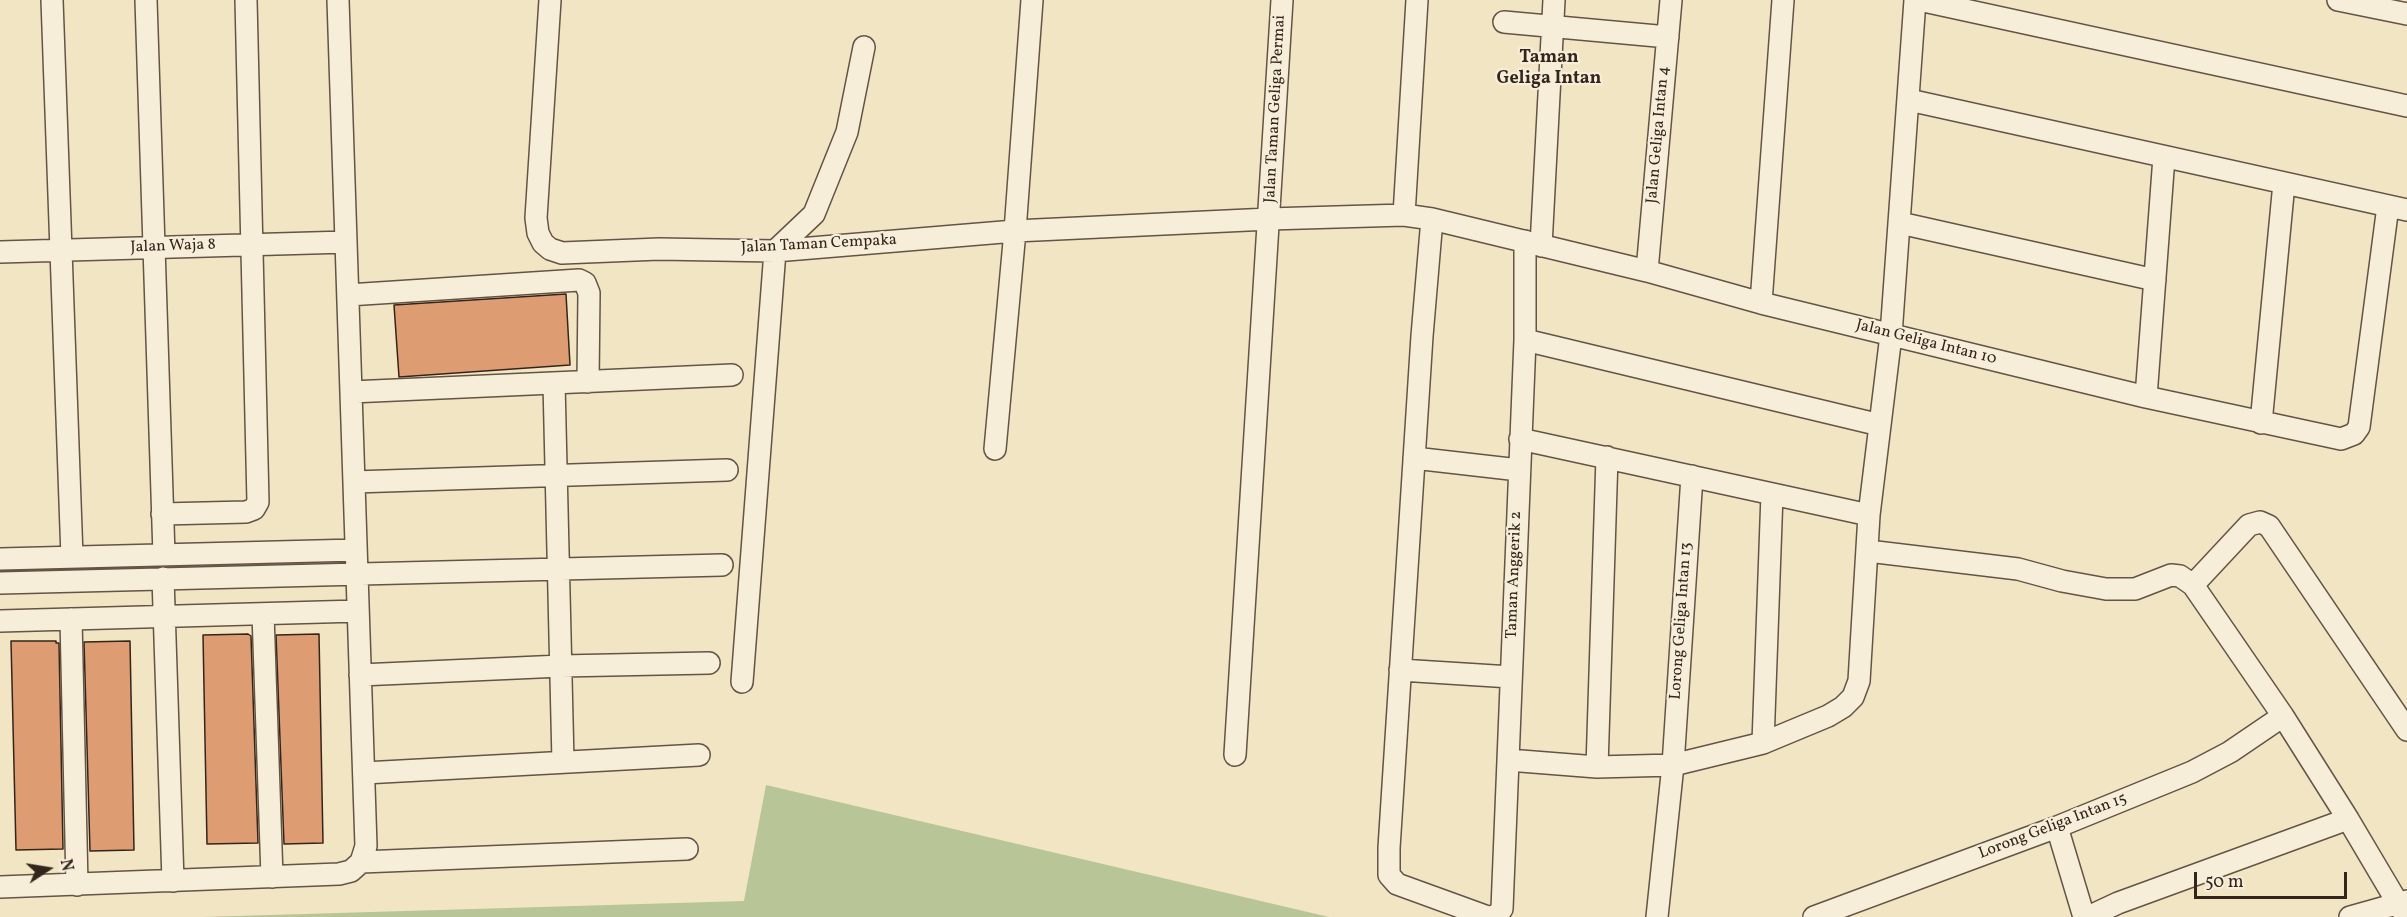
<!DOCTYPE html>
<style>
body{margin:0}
#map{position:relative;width:2407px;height:917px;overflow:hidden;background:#f2e5c4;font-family:Vollkorn,serif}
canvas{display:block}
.north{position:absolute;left:18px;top:839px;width:60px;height:60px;-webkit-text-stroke:4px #f7eed9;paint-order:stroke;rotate:78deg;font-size:16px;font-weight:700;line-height:24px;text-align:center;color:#33241c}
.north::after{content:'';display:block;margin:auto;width:21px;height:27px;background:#33241c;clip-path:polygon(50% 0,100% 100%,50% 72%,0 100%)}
.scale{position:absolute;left:2194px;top:872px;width:153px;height:27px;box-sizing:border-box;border:3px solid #33241c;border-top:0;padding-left:8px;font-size:18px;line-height:21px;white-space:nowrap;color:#33241c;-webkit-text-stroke:4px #f7eed9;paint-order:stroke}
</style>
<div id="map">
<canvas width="2407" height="917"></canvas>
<div class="north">N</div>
<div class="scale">50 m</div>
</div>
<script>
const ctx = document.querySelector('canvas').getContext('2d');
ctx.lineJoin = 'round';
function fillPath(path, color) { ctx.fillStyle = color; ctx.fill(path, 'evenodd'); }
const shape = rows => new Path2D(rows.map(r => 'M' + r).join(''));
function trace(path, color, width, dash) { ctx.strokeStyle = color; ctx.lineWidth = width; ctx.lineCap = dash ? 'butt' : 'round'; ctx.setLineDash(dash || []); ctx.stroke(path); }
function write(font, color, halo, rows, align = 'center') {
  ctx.font = font + ' Vollkorn,serif'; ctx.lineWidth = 4.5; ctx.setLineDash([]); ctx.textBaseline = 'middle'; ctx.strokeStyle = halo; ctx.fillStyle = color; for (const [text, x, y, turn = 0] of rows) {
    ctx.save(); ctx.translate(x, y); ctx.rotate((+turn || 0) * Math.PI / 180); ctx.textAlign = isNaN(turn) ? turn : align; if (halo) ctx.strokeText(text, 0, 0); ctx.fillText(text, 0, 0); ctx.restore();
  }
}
fillPath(shape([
 [766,785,1329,917,202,917,744,901]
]), '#b7c597');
const building = shape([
 [566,294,570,365,399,377,394,305,566,294],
 [248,634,251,636,258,843,207,844,203,635,248,634],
 [319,634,323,843,284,844,276,635,319,634],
 [11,641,56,641,56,643,59,643,63,849,16,850,11,641],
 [130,641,134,850,90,851,84,642,130,641]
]);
fillPath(building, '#de9c73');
trace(building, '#33241c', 1.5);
const minor = shape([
 [52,0,72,557],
 [146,0,164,555],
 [550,0,536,218,538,233,543,243,550,249,562,253,659,249,775,251,1015,231,1269,219,1404,215,1432,219,1647,271,1761,303,2146,397,2341,439,2354,434,2359,427,2388,206],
 [1919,0,2407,106],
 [2338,0,2407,14],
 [1504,22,1668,37],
 [1909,100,2407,210],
 [1404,215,1417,0],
 [1432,219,1422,336,1389,848,1389,875,1397,884,1488,917],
 [1900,223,2155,280],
 [1541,246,1554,0],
 [0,252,346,242],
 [1647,271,1671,0],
 [348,295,579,280,585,283,589,293,588,382],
 [1761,303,1783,0],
 [1525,340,1880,425],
 [554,383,563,762],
 [351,392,732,375],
 [2146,397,2164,157],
 [2261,423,2284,183],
 [1520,439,1869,515],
 [995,449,1015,231,1032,0],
 [1414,458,1519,470],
 [354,482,727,470],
 [162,514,246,512,254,509,258,502,246,0],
 [1868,551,2018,569,2062,581,2106,589,2135,589,2171,575,2180,576,2193,585,2283,716,2348,819,2406,917],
 [0,559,356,550],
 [163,578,173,881],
 [0,583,722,565],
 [2193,585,2249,525,2260,522,2269,526,2407,730],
 [263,614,272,877],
 [71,619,77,885],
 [0,621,358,611],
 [1400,670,1511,677],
 [360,675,561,666,709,663],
 [742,682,775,251,814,214,847,132,864,47],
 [1763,743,1772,494],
 [1235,755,1282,0],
 [1508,760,1597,767,1673,765,1763,743,1828,716,1843,707,1853,697,1859,681,1869,515,1891,335,1915,0],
 [1597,767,1607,457],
 [364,773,699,755],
 [2057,827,2084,917],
 [361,862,687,849],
 [0,887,339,874,351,871,361,862,366,846,338,0],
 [1488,917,1496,916,1502,909,1525,340,1525,241],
 [1657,917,1673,765,1692,476],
 [1814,917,2057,827,2192,772,2230,752,2283,716],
 [2088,917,2118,903,2348,819],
 [2350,917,2407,901]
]);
trace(minor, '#635446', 24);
trace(minor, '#f7eed9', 21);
write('16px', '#33241c', '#f7eed9', [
 ["Jalan Taman Geliga Permai",1276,109,-87],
 ["Jalan Geliga Intan 4",1659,135,-85],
 ["Jalan Taman Cempaka",819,245,-3],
 ["Jalan Waja 8",173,247,-2],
 ["Jalan Geliga Intan 10",1926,343,14],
 ["Taman Anggerik 2",1515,575,-88],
 ["Lorong Geliga Intan 13",1682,621,-86],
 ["Lorong Geliga Intan 15",2053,827,-21]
]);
write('bold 18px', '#33241c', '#f7eed9', [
 ["Taman",1549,59],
 ["Geliga Intan",1549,80]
]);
</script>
